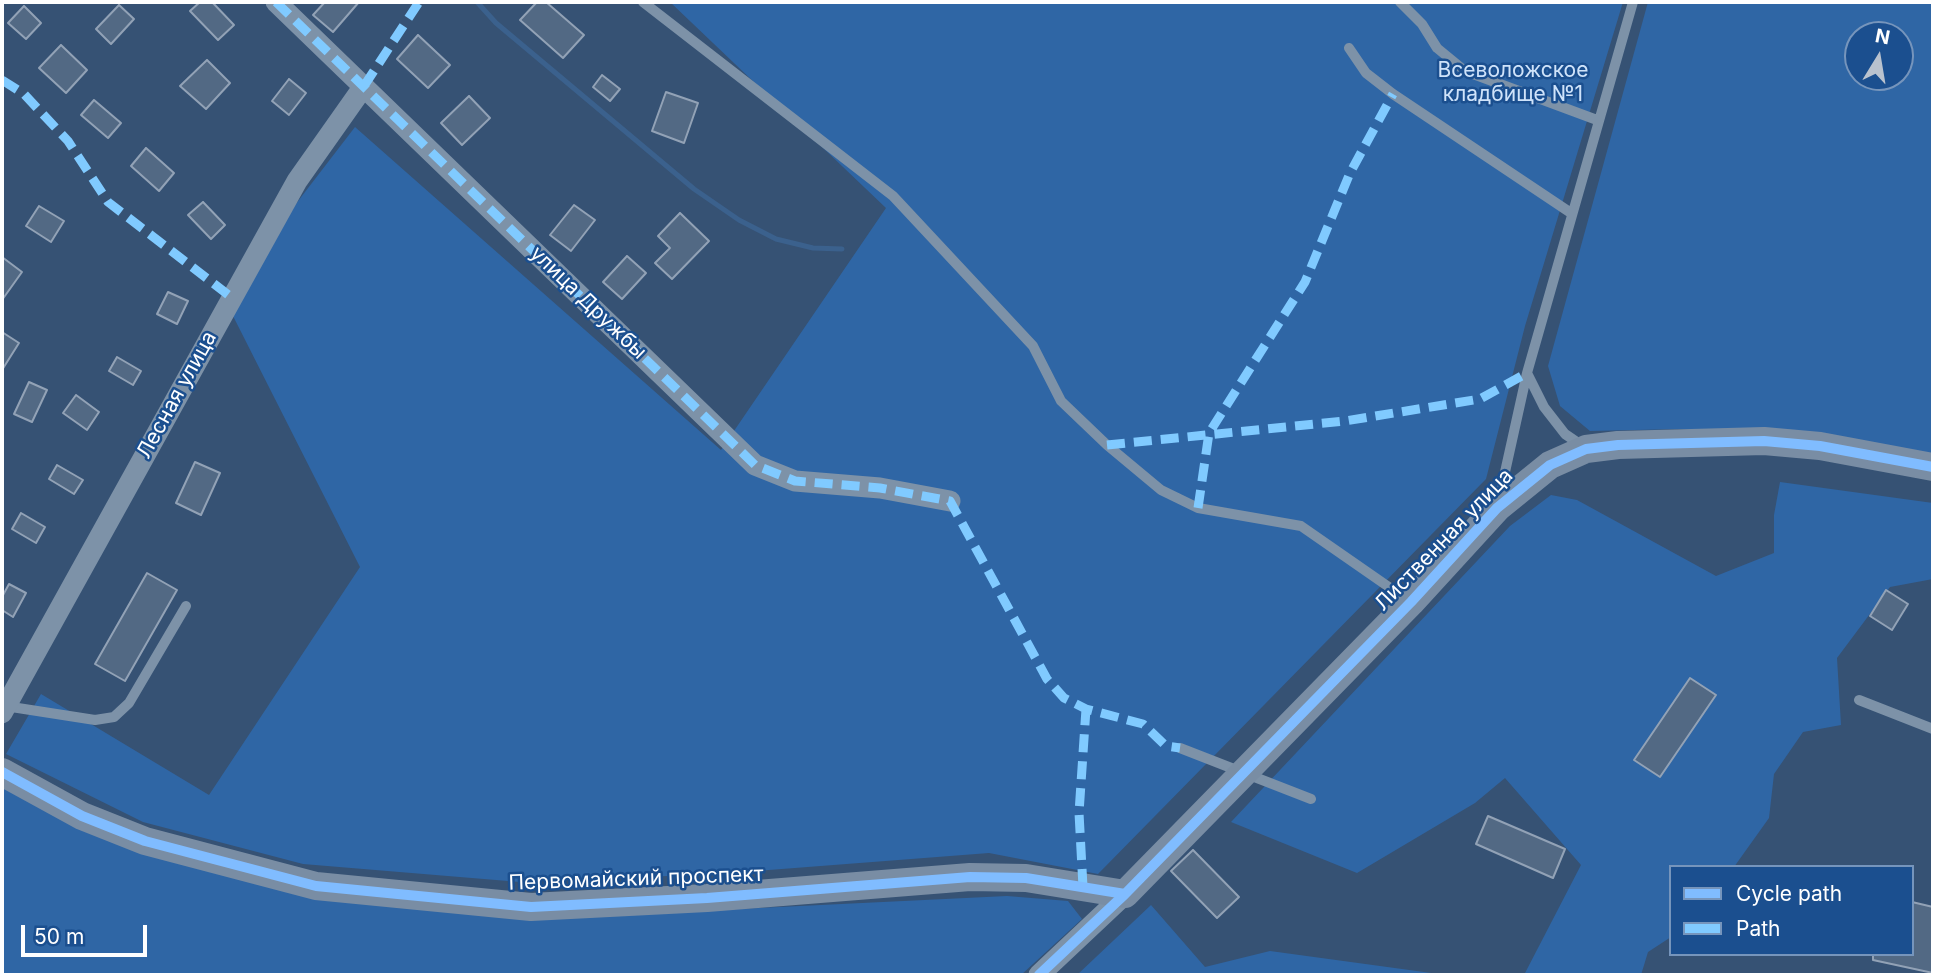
<!DOCTYPE html>
<meta charset="utf-8">
<style>
body{margin:0}
#map{position:relative;width:1935px;height:977px;overflow:hidden;background:#365274;font-family:Inter,sans-serif}
canvas{display:block}
.frame{position:absolute;inset:0;border:4px solid #fff;pointer-events:none}
.legend{position:absolute;left:1669px;top:865px;width:245px;height:91px;box-sizing:border-box;background:#1b4f8f;border:2px solid #7695bc;margin:0;padding:9px 12px;list-style:none;font-size:21px;color:#fff}
.legend li{display:flex;align-items:center;gap:14px;height:35px}
.legend b{width:35px;border:2px solid #7695bc}
.north{position:absolute;left:1844px;top:21px;width:70px;height:70px;box-sizing:border-box;background:#1b4f8f;border:2px solid #7695bc;border-radius:50%;rotate:11deg;font-size:19px;font-weight:700;line-height:28px;text-align:center;color:#fff}
.north::after{content:'';display:block;margin:auto;width:24px;height:32px;background:#b9c2ce;clip-path:polygon(50% 0,100% 100%,50% 72%,0 100%)}
.scale{position:absolute;left:21px;top:925px;width:126px;height:32px;box-sizing:border-box;border:4px solid #fff;border-top:0;padding-left:9px;font-size:21px;line-height:24px;white-space:nowrap;color:#fff;-webkit-text-stroke:5px #1b4f8f;paint-order:stroke}
</style>
<div id="map">
<canvas width="1935" height="977"></canvas>
<div class="frame"></div>
<ul class="legend">
<li><b style="height:9px;background:#80bcff"></b>Cycle path</li>
<li><b style="height:9px;background:#80caff"></b>Path</li>
</ul>
<div class="north">N</div>
<div class="scale">50 m</div>
</div>
<script>
const ctx = document.querySelector('canvas').getContext('2d');
ctx.lineJoin = 'round';
function fillPath(path, color) { ctx.fillStyle = color; ctx.fill(path, 'evenodd'); }
const shape = rows => new Path2D(rows.map(r => 'M' + r).join(''));
function trace(path, color, width, dash) { ctx.strokeStyle = color; ctx.lineWidth = width; ctx.lineCap = dash ? 'butt' : 'round'; ctx.setLineDash(dash || []); ctx.stroke(path); }
function write(font, color, halo, rows, align = 'center') {
  ctx.font = font + ' Inter,sans-serif'; ctx.lineWidth = 5; ctx.setLineDash([]); ctx.textBaseline = 'middle'; ctx.strokeStyle = halo; ctx.fillStyle = color; for (const [text, x, y, turn = 0] of rows) {
    ctx.save(); ctx.translate(x, y); ctx.rotate((+turn || 0) * Math.PI / 180); ctx.textAlign = isNaN(turn) ? turn : align; if (halo) ctx.strokeText(text, 0, 0); ctx.fillText(text, 0, 0); ctx.restore();
  }
}
fillPath(shape([
 [670,2,1623,2,1525,326,1486,479,1098,874,989,853,717,874,520,882,303,864,143,822,6,754,41,694,209,795,360,567,233,316,295,205,355,127,721,450,886,208],
 [1648,2,1933,2,1933,456,1816,434,1680,429,1590,431,1560,406,1548,366],
 [1858,35,1900,35,1900,77,1858,77],
 [1780,482,1933,503,1933,579,1890,587,1837,658,1841,725,1803,732,1774,774,1769,818,1734,867,1671,867,1671,937,1648,952,1641,975,1524,975,1581,865,1505,778,1475,803,1357,873,1231,822,1510,526,1551,495,1577,500,1716,576,1774,553,1774,515],
 [2,784,86,832,531,919,1007,896,1068,901,1082,919,1021,975,2,975],
 [1151,905,1205,967,1270,951,1446,975,1077,975]
]), '#2f66a5');
trace(shape([
 [477,2,496,23,694,189,739,220,776,239,813,248,842,249]
]), '#3b618d', 5);
const building = shape([
 [200,2,212,2,234,25,218,40,190,11,200,2],
 [325,2,359,2,333,32,313,15,325,2],
 [537,2,546,2,584,35,563,58,520,20,537,2],
 [119,5,134,19,111,44,96,29,119,5],
 [24,6,41,23,26,39,8,23,24,6],
 [418,35,450,65,428,88,397,59,418,35],
 [61,45,87,70,66,93,39,68,61,45],
 [207,60,230,83,206,109,180,86,207,60],
 [602,75,620,89,610,101,593,87,602,75],
 [289,79,306,93,289,115,272,101,289,79],
 [666,92,698,103,684,143,652,131,666,92],
 [469,96,490,118,462,145,441,123,469,96],
 [94,100,121,123,108,138,81,115,94,100],
 [146,148,174,173,159,191,131,166,146,148],
 [203,202,225,225,211,239,188,215,203,202],
 [574,205,595,220,571,251,550,235,574,205],
 [39,206,64,221,51,242,26,226,39,206],
 [680,213,709,241,672,279,655,263,670,248,658,236,680,213],
 [627,256,646,273,622,299,603,282,627,256],
 [2,257,22,272,2,300,2,257],
 [168,292,188,301,177,324,157,314,168,292],
 [2,332,19,343,2,370,2,332],
 [117,357,141,371,133,385,109,371,117,357],
 [29,382,47,390,32,422,14,414,29,382],
 [76,395,99,412,87,430,63,413,76,395],
 [195,462,220,473,201,515,176,503,195,462],
 [57,465,83,480,74,494,49,479,57,465],
 [21,513,45,527,36,543,12,529,21,513],
 [147,573,177,590,125,681,95,664,147,573],
 [9,584,26,593,13,617,2,610,2,597,9,584],
 [1886,590,1908,604,1892,630,1870,616,1886,590],
 [1690,678,1716,695,1660,777,1634,760,1690,678],
 [1488,816,1565,849,1553,878,1476,844,1488,816],
 [1193,850,1239,897,1217,918,1171,871,1193,850],
 [1912,902,1933,907,1933,973,1873,960,1873,954,1912,954,1912,902]
]);
fillPath(building, '#526984');
trace(building, '#92a2b6', 2);
trace(shape([
 [643,2,893,196,1033,346,1061,401,1107,445,1161,490,1198,508,1301,526,1409,601],
 [1400,2,1422,24,1437,48,1465,71,1597,120],
 [1349,48,1366,73,1393,94,1571,213],
 [1527,373,1544,407,1565,434,1584,447],
 [1499,499,1527,373,1633,2],
 [1859,700,1933,729],
 [5,706,95,720,114,717,129,703,186,606],
 [1180,748,1311,799]
]), '#7d92a8', 10);
trace(shape([
 [276,2,755,465,795,481,880,488,950,501],
 [2,713,297,181,364,86],
 [1039,975,1125,894]
]), '#7d92a8', 21);
trace(shape([
 [2,772,82,816,145,841,316,886,531,907,707,898,970,877,1026,878,1125,894,1411,602,1497,508,1550,465,1586,449,1618,445,1764,441,1820,446,1933,467]
]), '#798da4', 28);
trace(shape([
 [276,2,755,465,795,481,880,488,950,501,1047,679,1064,698,1086,709,1143,724,1166,746,1180,748],
 [2,80,24,94,68,141,108,202,231,297],
 [364,86,419,2],
 [1107,445,1345,421,1480,399,1527,373],
 [1198,508,1209,433,1305,282,1350,173,1393,94],
 [1083,887,1079,813,1086,709]
]), '#80caff', 9, [18, 9]);
trace(shape([
 [2,772,82,816,145,841,316,886,531,907,707,898,970,877,1026,878,1125,894],
 [1039,975,1125,894,1411,602,1497,508,1550,465,1586,449,1618,445,1764,441,1820,446,1933,467]
]), '#80bcff', 10);
write('21px', '#cfe3fa', '#1b4f8f', [
 ["Всеволожское",1513,71],
 ["кладбище №1",1513,95]
]);
write('21px', '#fff', '#1b4f8f', [
 ["улица Дружбы",588,303,44],
 ["Лесная улица",177,395,-61],
 ["Лиственная улица",1444,540,-46],
 ["Первомайский проспект",636,879,-2]
]);
</script>
